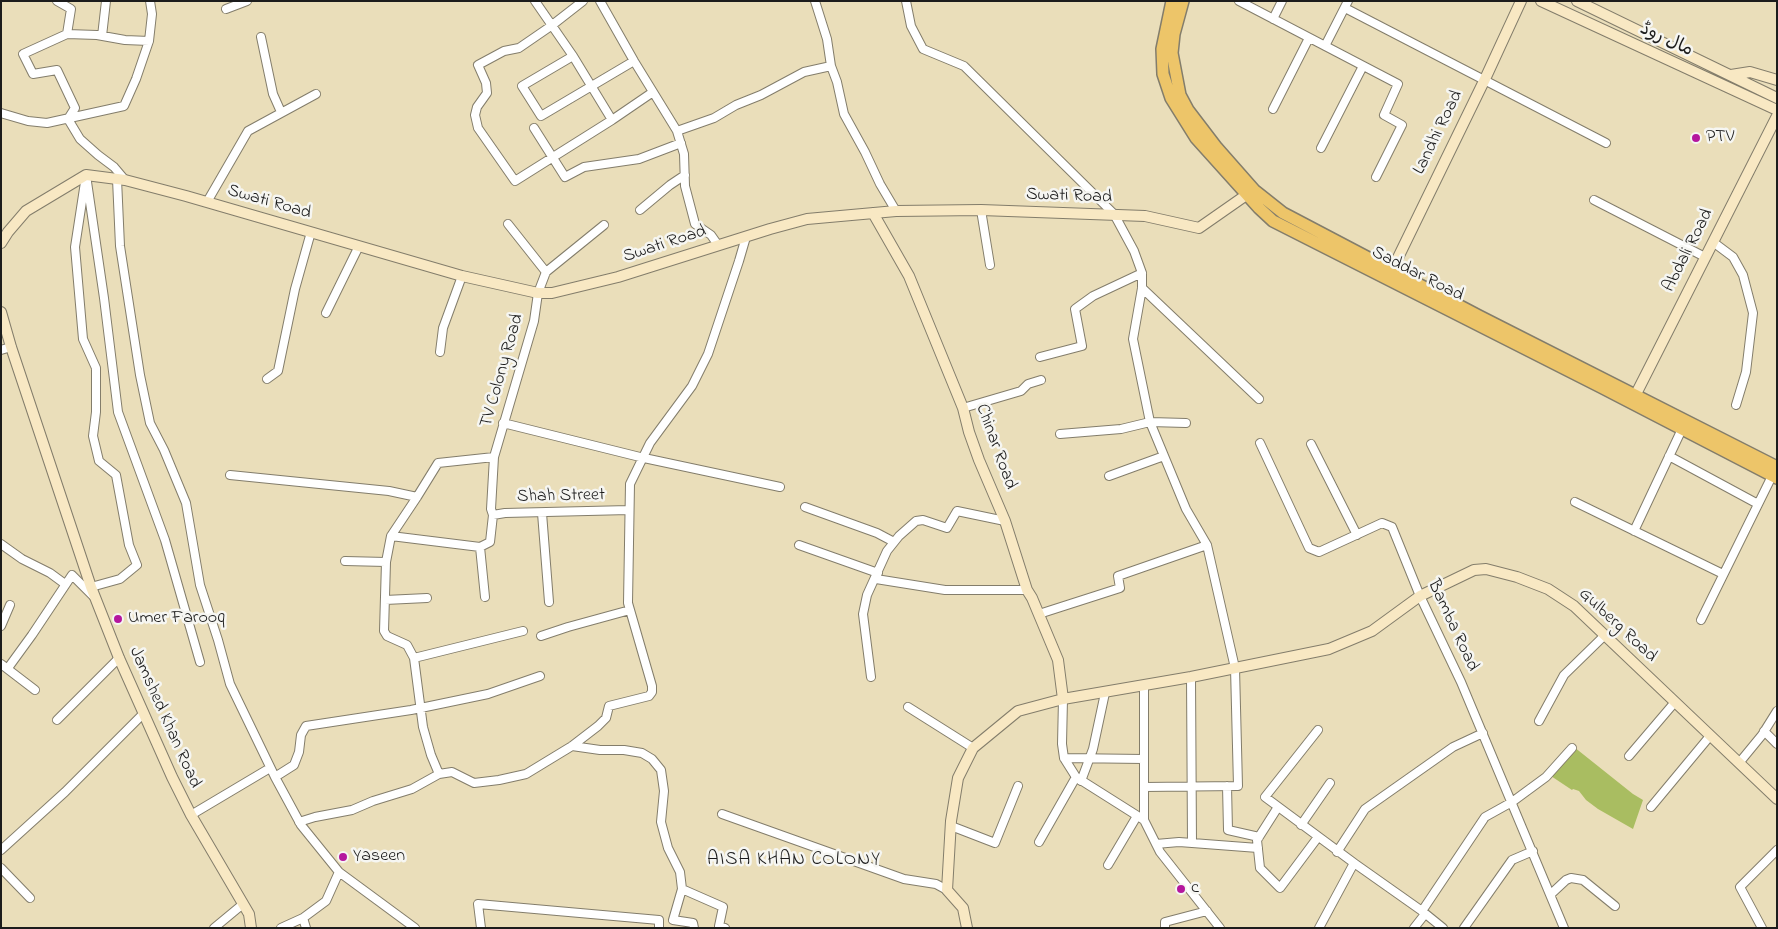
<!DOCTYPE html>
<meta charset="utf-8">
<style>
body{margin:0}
#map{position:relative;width:1778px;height:929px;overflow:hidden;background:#eadeba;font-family:"Indie Flower",sans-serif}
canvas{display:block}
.frame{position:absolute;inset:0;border:2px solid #1c1c1c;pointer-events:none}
</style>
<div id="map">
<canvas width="1778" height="929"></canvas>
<div class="frame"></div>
</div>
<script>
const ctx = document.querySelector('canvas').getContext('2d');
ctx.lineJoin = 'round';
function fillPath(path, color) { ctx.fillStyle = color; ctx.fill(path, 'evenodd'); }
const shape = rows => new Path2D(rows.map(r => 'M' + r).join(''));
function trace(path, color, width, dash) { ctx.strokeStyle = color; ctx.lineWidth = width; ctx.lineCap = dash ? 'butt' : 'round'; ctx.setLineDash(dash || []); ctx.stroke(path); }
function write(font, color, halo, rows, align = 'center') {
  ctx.font = font + ' "Indie Flower","Playpen Sans Arabic",sans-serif'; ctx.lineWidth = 5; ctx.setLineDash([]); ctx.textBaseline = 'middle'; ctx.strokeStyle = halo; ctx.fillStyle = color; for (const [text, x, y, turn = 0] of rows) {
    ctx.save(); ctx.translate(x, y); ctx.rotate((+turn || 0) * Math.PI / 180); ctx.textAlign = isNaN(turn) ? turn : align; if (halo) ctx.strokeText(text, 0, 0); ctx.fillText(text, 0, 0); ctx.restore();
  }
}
fillPath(shape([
 [1574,747,1633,794,1643,800,1633,829,1598,809,1586,800,1579,791,1573,789,1572,790,1551,776]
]), '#a9bd61');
const street = shape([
 [57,1,71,9,67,34],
 [535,1,573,56,612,120],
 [583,1,551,26,519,48,504,51,478,65,486,83,487,93,477,107,475,115,478,128,515,181,612,120,653,92],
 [600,1,634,61,677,131,684,154,685,186,695,224,711,235,718,245],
 [815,1,827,39,831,66,837,82,844,114,865,152,880,184,896,211],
 [906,1,911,26,923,49,964,66,1114,214,1134,251,1142,273,1142,288,1133,339,1150,422,1186,509,1207,545,1235,668,1238,786,1144,787],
 [1239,1,1398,84,1384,115,1402,125,1376,177],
 [1345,8,1606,143],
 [226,9,247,1],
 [1273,19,1282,1],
 [102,36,106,1],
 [261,37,273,94,281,112],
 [1325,46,1348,1],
 [573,56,522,86,541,116,634,61],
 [1273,109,1309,38],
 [1,113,28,121,47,123,124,106,136,79,149,41,152,14,150,1],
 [534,128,565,177,584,167,639,159,681,143],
 [677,131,714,118,736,105,761,95,804,72,831,66],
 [1321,148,1363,66],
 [86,175,104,298,118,412,165,540,200,662],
 [117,179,120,246,140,375,150,423,164,450,186,503,200,585,218,640,230,684,275,777],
 [125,180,114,167,98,155,80,139,68,119,75,108,57,70,33,74,23,54,67,34,97,35,125,40,149,41],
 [85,182,75,247,83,339,96,368,96,412,93,436,99,461,116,475,129,545,137,565,120,579,91,587],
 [1594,200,1705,257],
 [207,202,248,131,316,94],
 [640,210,670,185,685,175],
 [981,210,990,265],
 [508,224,546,272],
 [1713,242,1733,257,1743,275,1753,313,1746,372,1736,405],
 [1142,288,1259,399],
 [326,313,359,246],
 [1,350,11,347],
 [440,352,443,328,462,276],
 [1040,357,1082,346,1075,309,1093,296,1142,273],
 [267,379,278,371,295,289,311,232],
 [963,408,1021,391,1028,384,1041,380],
 [503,423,644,458,780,487],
 [1060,434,1121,429,1150,422,1186,423],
 [1260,443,1309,548,1319,552,1382,523,1392,527,1420,596,1461,682,1564,928],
 [1311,444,1357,535],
 [1669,456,1758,504],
 [230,475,389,491,417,497],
 [1109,476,1164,456],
 [1575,502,1723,574],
 [805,507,877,533,894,542],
 [542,513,549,602],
 [493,515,505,513,629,510],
 [1634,531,1682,429],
 [391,536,480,547,490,542,493,515,491,509,494,457,534,321,538,293,546,272,604,225],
 [1,544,22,559,50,573,65,584],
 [799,545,878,573],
 [480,547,485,597],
 [345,561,386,562],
 [876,579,945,590,1027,590],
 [385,600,427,598],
 [1039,614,1120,588,1118,576,1207,545],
 [1701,620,1772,476],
 [1,626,10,605],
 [541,636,568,627,630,610],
 [414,658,523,631],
 [1,664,35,690],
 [8,668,32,635,72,575,93,596],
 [871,677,863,614,867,595,887,551,899,536,916,521,923,520,947,528,957,511,1005,521],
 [1191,677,1192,843],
 [1144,686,1144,820,1160,852,1220,928],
 [1063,699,1062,744,1064,758,1076,777,1144,820],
 [908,707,973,748],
 [57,720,119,658],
 [1539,721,1564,675,1605,635],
 [1318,730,1265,797,1354,863,1319,928],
 [1764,731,1777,744],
 [572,746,600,750,624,750,642,753,652,759,661,770,664,791,661,822,668,848,680,872,682,889,723,907,719,926,725,928],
 [1629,756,1675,702],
 [1064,758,1144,759],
 [1739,763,1762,735,1777,711],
 [439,774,431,755,423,727,414,658,407,645,387,636,384,631,386,562,391,536,417,497,438,463,494,457],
 [1081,781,1093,749,1105,693],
 [1227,786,1228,830,1259,837],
 [1278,807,1257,840,1260,868,1280,888,1318,837],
 [1651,807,1710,736],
 [722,814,904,879,936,884,947,890],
 [191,815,270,768],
 [299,822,315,817,352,810,373,801,412,789,439,774,452,772,474,783,499,780,526,774,572,746,598,726,606,718,609,706,649,696,652,692,652,686,628,603,630,484,650,443,692,386,708,354,739,261,746,237],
 [1301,825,1330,783],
 [951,826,995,843,1018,786],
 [1039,842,1076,777],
 [1156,844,1179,842,1258,848],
 [1,850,65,792,144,713],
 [1337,852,1365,809,1453,747,1483,733],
 [1354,863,1422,911,1485,817,1512,802,1546,777,1572,748],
 [1108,865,1137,816],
 [1,868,30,898],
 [339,872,415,928],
 [682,889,673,920,693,923,694,928],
 [1551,894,1566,880,1571,878,1583,880,1615,906],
 [1422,911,1443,928],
 [303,918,306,928],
 [214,928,243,904],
 [281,928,303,918,326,901,339,872,301,825,275,777,294,765,299,752,301,735,306,726,411,710,488,694,540,676],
 [481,928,478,904,659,920,659,928],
 [1165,928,1165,922,1207,911],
 [1414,928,1425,914],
 [1464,928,1512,860,1533,851],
 [1762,928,1740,887,1777,850]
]);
const secondary = shape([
 [1541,1,1777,110],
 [1577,1,1777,98],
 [1731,75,1750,72,1777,80],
 [873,213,909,276,963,408,969,432,979,460,1005,521,1027,590,1032,598,1058,660,1063,699],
 [1,243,8,232,26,211,86,175,125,180,186,196,462,276,538,293,552,293,618,277,770,229,807,219,896,211,981,210,1145,216,1199,228,1252,191],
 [1392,270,1485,79,1521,1],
 [1,312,11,347,91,587,119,658,172,777,191,815,249,914,251,928],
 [1636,394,1777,116],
 [967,928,963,908,947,890,951,821,958,778,973,748,1018,711,1063,699,1191,677,1329,649,1372,631,1420,596,1474,570,1486,569,1517,577,1548,589,1574,606,1777,799]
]);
const primary = shape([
 [1172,1,1162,49,1163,74,1171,98,1196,138,1259,208,1273,221,1601,387,1777,478],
 [1183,1,1174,34,1172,53,1180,95,1188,110,1217,148,1254,190,1283,213,1479,316,1777,467]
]);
trace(street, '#837d6b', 10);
trace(secondary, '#837d6b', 12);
trace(primary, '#837d6b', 14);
trace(street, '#fff', 8);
trace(secondary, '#f8e8c3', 10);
trace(primary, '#edc569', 11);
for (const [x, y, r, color] of [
 [1696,138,5,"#b5179e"],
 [118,619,5,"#b5179e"],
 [343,857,5,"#b5179e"],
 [1181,889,5,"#b5179e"]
]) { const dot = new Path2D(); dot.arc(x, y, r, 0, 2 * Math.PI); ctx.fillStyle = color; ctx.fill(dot); trace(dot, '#f6f6f2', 2); }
write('18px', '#1c1c1c', '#f6f6f2', [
 ["مال روڈ",1666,41,25],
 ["Landhi Road",1439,133,-64],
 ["Swati Road",1069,197,2],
 ["Swati Road",269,203,16],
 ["Swati Road",665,245,-18],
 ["Abdali Road",1689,251,-63],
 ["Saddar Road",1417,275,27],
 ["TV Colony Road",503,371,-74],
 ["Chinar Road",995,447,70],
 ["Shah Street",561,497,-1],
 ["Bamba Road",1452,626,65],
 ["Gulberg Road",1617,626,43],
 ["Jamshed Khan Road",164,718,66]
]);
write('18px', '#1c1c1c', '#f6f6f2', [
 ["PTV",1706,138],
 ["Umer Farooq",128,619],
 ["Yaseen",353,857],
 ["c",1191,889]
], 'left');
ctx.letterSpacing = '1px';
write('19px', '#1c1c1c', '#f6f6f2', [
 ["AISA KHAN COLONY",794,861]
]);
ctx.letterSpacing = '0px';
</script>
